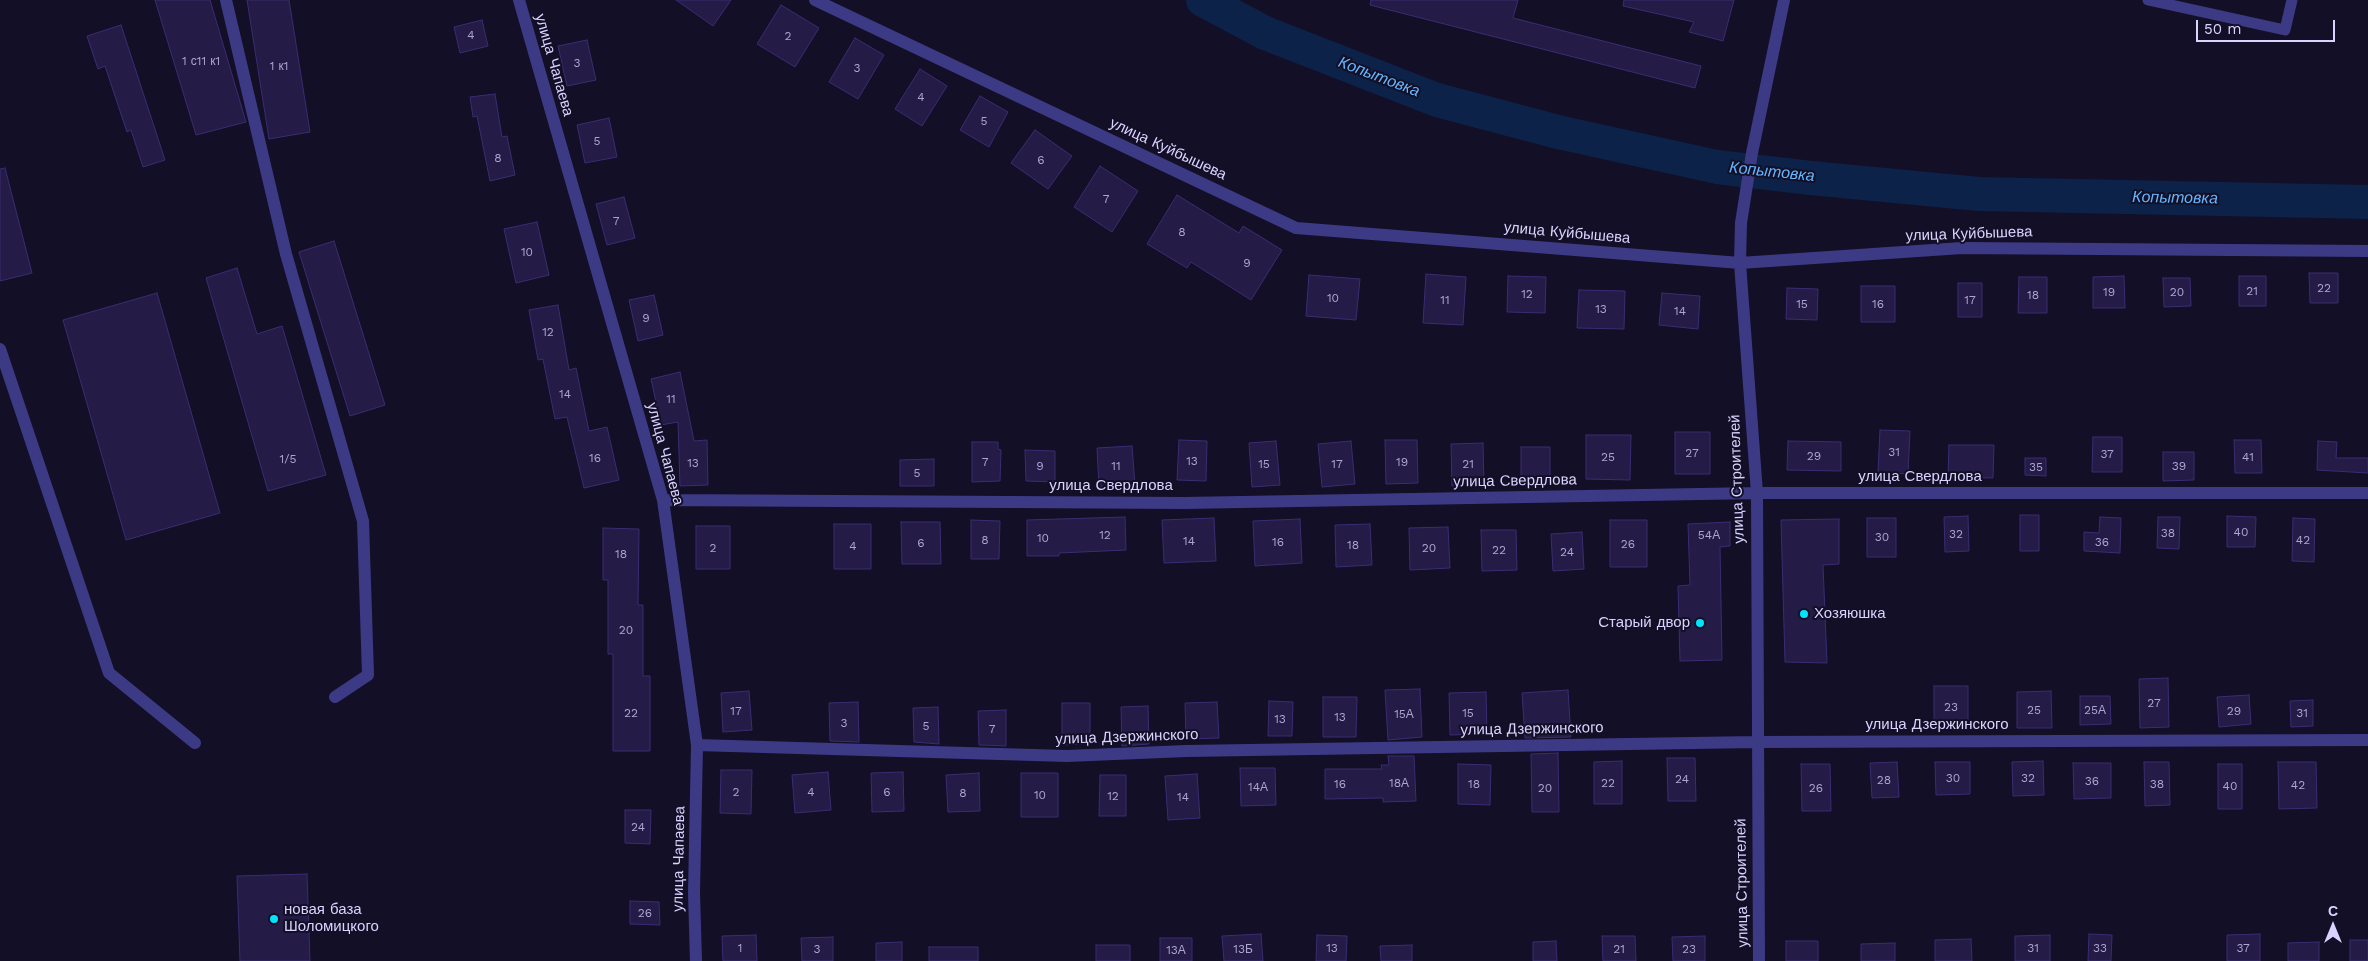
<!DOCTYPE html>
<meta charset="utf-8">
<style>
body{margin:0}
#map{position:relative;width:2368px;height:961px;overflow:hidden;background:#130f26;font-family:"Work Sans",sans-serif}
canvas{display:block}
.north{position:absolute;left:2308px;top:901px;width:50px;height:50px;-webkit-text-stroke:4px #130f26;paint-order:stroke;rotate:0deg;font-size:14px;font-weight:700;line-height:20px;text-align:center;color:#d9d4ff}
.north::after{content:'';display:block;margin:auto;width:18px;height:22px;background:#d9d4ff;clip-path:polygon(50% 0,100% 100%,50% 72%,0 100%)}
.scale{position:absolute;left:2196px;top:20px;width:139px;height:22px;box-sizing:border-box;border:2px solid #d9d4ff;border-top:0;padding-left:6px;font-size:15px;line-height:18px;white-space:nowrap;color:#d9d4ff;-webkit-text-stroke:4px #130f26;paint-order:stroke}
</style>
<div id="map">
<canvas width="2368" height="961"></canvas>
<div class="north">С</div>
<div class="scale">50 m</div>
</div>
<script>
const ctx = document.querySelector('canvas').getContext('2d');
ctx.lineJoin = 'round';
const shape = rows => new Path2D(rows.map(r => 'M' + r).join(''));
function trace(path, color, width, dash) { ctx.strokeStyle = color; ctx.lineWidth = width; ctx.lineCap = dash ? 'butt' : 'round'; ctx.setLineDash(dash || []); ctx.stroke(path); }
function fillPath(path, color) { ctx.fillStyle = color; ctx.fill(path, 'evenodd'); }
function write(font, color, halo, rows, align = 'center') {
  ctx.font = font + ' "Work Sans",sans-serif'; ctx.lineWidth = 4; ctx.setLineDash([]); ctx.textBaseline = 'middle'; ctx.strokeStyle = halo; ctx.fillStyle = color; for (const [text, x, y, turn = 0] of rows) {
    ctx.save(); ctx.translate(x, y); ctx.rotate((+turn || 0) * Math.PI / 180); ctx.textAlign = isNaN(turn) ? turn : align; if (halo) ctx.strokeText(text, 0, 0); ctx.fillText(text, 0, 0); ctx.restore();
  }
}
trace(shape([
 [1203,0,1265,33,1437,100,1558,132,1717,167,1811,178,1979,194,2368,202]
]), '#0c2248', 34);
const building = shape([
 [155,0,210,0,246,122,196,135,155,0],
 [247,0,289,0,310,132,269,139,247,0],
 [676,0,731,0,713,26,676,0],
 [1371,0,1518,0,1513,18,1701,66,1695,88,1370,5,1371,0],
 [1624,0,1734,0,1723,41,1689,32,1694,22,1623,6,1624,0],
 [781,5,819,28,795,67,757,44,781,5],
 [482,20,488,46,460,53,454,27,482,20],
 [121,25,165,160,143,167,131,130,127,132,105,66,98,69,87,36,121,25],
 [855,38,884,55,858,99,829,82,855,38],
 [587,40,596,80,567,86,558,46,587,40],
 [920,69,947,86,922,126,895,109,920,69],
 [495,94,502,137,507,136,515,175,490,181,477,116,473,117,470,97,495,94],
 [980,96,1008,112,989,147,960,130,980,96],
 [609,118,617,157,585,163,577,125,609,118],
 [1035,130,1072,156,1048,189,1011,163,1035,130],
 [1100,166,1138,191,1112,232,1074,207,1100,166],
 [5,168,32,273,0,281,0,169,5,168],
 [1177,195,1239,233,1243,226,1282,250,1251,300,1191,262,1187,268,1147,244,1177,195],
 [624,197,635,238,607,245,596,204,624,197],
 [537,222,549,275,516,283,504,229,537,222],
 [334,241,385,405,350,416,299,252,334,241],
 [237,268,257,334,282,326,326,475,268,491,206,278,237,268],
 [2309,273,2338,273,2338,303,2310,303,2309,273],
 [1426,274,1466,277,1463,325,1423,323,1426,274],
 [1309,275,1360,279,1356,320,1306,316,1309,275],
 [1508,276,1546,277,1545,313,1507,312,1508,276],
 [2124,276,2125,308,2093,308,2093,277,2124,276],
 [2239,276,2266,276,2266,306,2239,306,2239,276],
 [2019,277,2047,277,2047,313,2018,313,2019,277],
 [2163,278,2190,278,2191,306,2164,307,2163,278],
 [1958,283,1982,283,1982,317,1958,317,1958,283],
 [1861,286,1895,286,1895,322,1861,322,1861,286],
 [1787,288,1818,289,1817,320,1786,319,1787,288],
 [1579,290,1625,291,1624,329,1577,328,1579,290],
 [157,293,220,513,126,540,63,320,157,293],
 [1662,293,1700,296,1698,329,1659,325,1662,293],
 [654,295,663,335,638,341,629,300,654,295],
 [558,305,569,370,576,368,589,431,607,427,619,480,584,488,567,417,555,419,543,359,538,360,529,310,558,305],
 [680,372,694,441,707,440,708,485,680,486,678,422,661,425,651,379,680,372],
 [1880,430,1910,431,1908,474,1878,472,1880,430],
 [1675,432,1710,432,1710,474,1675,474,1675,432],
 [1586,435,1631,435,1630,480,1586,479,1586,435],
 [2093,437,2122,437,2122,472,2092,472,2093,437],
 [1179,440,1207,441,1206,481,1177,480,1179,440],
 [1385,440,1417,440,1418,483,1386,484,1385,440],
 [2234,440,2261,440,2262,473,2235,473,2234,440],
 [1276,441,1280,485,1252,487,1249,443,1276,441],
 [1351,441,1355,484,1322,487,1318,444,1351,441],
 [1788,441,1841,442,1841,471,1787,470,1788,441],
 [2318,441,2337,442,2336,458,2368,458,2368,473,2317,470,2318,441],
 [972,442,998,442,998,449,1001,450,1000,481,972,482,972,442],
 [1483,443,1484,485,1452,486,1451,444,1483,443],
 [1949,445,1994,445,1993,478,1948,477,1949,445],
 [1132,446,1135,485,1099,487,1097,448,1132,446],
 [1521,447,1550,447,1550,484,1521,484,1521,447],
 [1025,450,1055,451,1055,482,1026,481,1025,450],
 [2163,452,2194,452,2194,480,2163,481,2163,452],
 [2025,458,2046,458,2046,476,2025,475,2025,458],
 [934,459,934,486,900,486,900,460,934,459],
 [2020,515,2039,515,2039,551,2020,551,2020,515],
 [1968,516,1969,551,1945,552,1944,517,1968,516],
 [2227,516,2256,517,2255,547,2227,547,2227,516],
 [1125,517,1126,550,1059,553,1059,556,1027,556,1027,520,1125,517],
 [2100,517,2121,518,2120,553,2084,551,2084,532,2099,533,2100,517],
 [2158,517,2180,517,2179,549,2157,548,2158,517],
 [1214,518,1216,561,1164,563,1162,520,1214,518],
 [1867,518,1896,518,1896,557,1867,557,1867,518],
 [2293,518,2315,519,2314,562,2292,561,2293,518],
 [1300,519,1302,563,1255,566,1253,521,1300,519],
 [1839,519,1839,564,1823,565,1827,663,1785,662,1781,520,1839,519],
 [971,520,1000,521,999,559,971,559,971,520],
 [1610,520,1647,520,1647,567,1610,567,1610,520],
 [901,522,940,522,941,564,902,564,901,522],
 [1730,522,1730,546,1720,547,1722,660,1680,661,1678,586,1690,585,1688,524,1730,522],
 [834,524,871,524,871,569,834,569,834,524],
 [1370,524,1372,565,1336,567,1335,525,1370,524],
 [696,526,730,526,730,569,696,569,696,526],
 [1448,527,1450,568,1410,570,1409,528,1448,527],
 [603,528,639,529,638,605,643,605,643,676,650,676,650,751,613,751,613,654,608,654,608,580,603,580,603,528],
 [1481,530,1516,530,1517,570,1482,571,1481,530],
 [1582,532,1584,569,1553,571,1551,534,1582,532],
 [2168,678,2169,727,2140,728,2139,679,2168,678],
 [1934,686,1968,686,1968,728,1934,728,1934,686],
 [1420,689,1422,737,1388,740,1385,690,1420,689],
 [1568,690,1571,737,1525,738,1522,693,1568,690],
 [749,691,752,730,723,732,721,693,749,691],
 [2051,691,2052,728,2017,728,2017,692,2051,691],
 [1486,692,1487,734,1450,735,1449,693,1486,692],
 [2249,695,2251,724,2219,727,2217,697,2249,695],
 [2080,696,2110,696,2111,724,2080,725,2080,696],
 [1323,697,1357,697,1356,737,1323,737,1323,697],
 [2313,700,2313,726,2291,727,2290,701,2313,700],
 [1269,701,1293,702,1292,736,1268,736,1269,701],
 [858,702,859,742,830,741,829,703,858,702],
 [1217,702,1219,738,1186,739,1185,703,1217,702],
 [1062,703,1090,703,1090,744,1062,745,1062,703],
 [1148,706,1149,744,1122,746,1121,707,1148,706],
 [938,707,939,744,914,742,913,708,938,707],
 [1006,710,1006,746,979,745,978,711,1006,710],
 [1558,753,1559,812,1532,812,1531,754,1558,753],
 [1388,756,1414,756,1416,801,1383,802,1383,798,1325,799,1325,769,1382,769,1381,765,1389,765,1388,756],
 [1667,758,1695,758,1696,801,1668,801,1667,758],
 [1622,761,1622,804,1594,804,1594,762,1622,761],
 [2043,761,2044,795,2013,796,2012,762,2043,761],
 [1897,762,1899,797,1872,798,1870,763,1897,762],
 [1935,762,1970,762,1970,794,1936,795,1935,762],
 [2144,762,2169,762,2170,805,2145,806,2144,762],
 [2278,762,2316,762,2317,808,2279,809,2278,762],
 [2073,763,2111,763,2111,798,2074,799,2073,763],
 [1458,764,1491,765,1490,805,1458,804,1458,764],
 [1801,764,1830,764,1831,811,1802,811,1801,764],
 [2218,764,2242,764,2242,809,2218,809,2218,764],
 [1240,768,1275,768,1276,805,1241,806,1240,768],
 [721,770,752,770,751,814,720,813,721,770],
 [828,772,831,810,795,813,792,775,828,772],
 [903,772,904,811,872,812,871,773,903,772],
 [979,773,980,811,948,812,946,775,979,773],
 [1021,773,1058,773,1058,817,1021,817,1021,773],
 [1197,774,1200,818,1168,820,1165,776,1197,774],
 [1100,775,1126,775,1126,816,1099,816,1100,775],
 [625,810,651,810,650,844,625,843,625,810],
 [307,874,310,961,240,961,237,876,307,874],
 [630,901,659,902,660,925,630,924,630,901],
 [1261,934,1263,961,1224,961,1222,936,1261,934],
 [2089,934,2112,935,2111,961,2088,961,2089,934],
 [2260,934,2260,961,2227,961,2227,935,2260,934],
 [756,935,757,961,723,961,722,936,756,935],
 [1317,935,1347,936,1346,961,1316,961,1317,935],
 [2050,935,2050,961,2015,961,2015,936,2050,935],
 [1602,936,1635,936,1636,961,1603,961,1602,936],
 [1705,936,1705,961,1673,961,1672,937,1705,936],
 [833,937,833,961,802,961,801,938,833,937],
 [1160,938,1192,938,1192,961,1160,961,1160,938],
 [1971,939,1972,961,1935,961,1935,940,1971,939],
 [2350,940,2368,940,2368,961,2350,961,2350,940],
 [1556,941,1557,961,1533,961,1533,942,1556,941],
 [1786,941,1818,941,1818,961,1786,961,1786,941],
 [902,942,902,961,876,961,876,943,902,942],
 [2319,942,2319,961,2288,961,2288,943,2319,942],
 [1895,943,1895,961,1861,961,1861,944,1895,943],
 [1096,945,1130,945,1130,961,1096,961,1096,945],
 [1412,945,1412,961,1381,961,1380,946,1412,945],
 [929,947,978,947,978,961,929,961,929,947]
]);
fillPath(building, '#241b47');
trace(building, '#3b2d73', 1);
trace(shape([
 [2148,0,2285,30,2292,0]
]), '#3d3a85', 11);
trace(shape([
 [226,0,286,254,363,521,368,675,335,697],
 [519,0,663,500,697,745,694,893,696,961],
 [815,0,1296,228,1740,263,1962,248,2368,251],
 [0,349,109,673,195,743],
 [663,500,1184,503,1757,493,2368,493],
 [697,745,1067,756,1186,751,1756,742,2368,740],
 [1759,961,1757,493,1740,263,1741,223,1752,153,1784,0]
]), '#3d3a85', 12);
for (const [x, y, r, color] of [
 [1804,614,5,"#00e5ff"],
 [1700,623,5,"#00e5ff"],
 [274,919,5,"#00e5ff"]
]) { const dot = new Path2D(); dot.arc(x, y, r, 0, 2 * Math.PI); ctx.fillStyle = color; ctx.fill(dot); trace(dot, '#130f26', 2); }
write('12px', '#aca6d1', null, [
 ["4",471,35],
 ["2",788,36],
 ["1 с11 к1",201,61],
 ["3",577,63],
 ["1 к1",279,66],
 ["3",857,68],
 ["4",921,97],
 ["5",984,121],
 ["5",597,141],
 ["8",498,158],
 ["6",1041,160],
 ["7",1106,199],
 ["7",616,221],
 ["8",1182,232],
 ["10",527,252],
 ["9",1247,263],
 ["22",2324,288],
 ["21",2252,291],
 ["19",2109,292],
 ["20",2177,292],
 ["12",1527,294],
 ["18",2033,295],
 ["10",1333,298],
 ["11",1445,300],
 ["17",1970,300],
 ["15",1802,304],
 ["16",1878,304],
 ["13",1601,309],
 ["14",1680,311],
 ["9",646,318],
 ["12",548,332],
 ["14",565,394],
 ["11",671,399],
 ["31",1894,452],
 ["27",1692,453],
 ["37",2107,454],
 ["29",1814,456],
 ["25",1608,457],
 ["41",2248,457],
 ["16",595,458],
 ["1/5",288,459],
 ["13",1192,461],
 ["7",985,462],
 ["19",1402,462],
 ["13",693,463],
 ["15",1264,464],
 ["17",1337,464],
 ["21",1468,464],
 ["9",1040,466],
 ["11",1116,466],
 ["39",2179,466],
 ["35",2036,467],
 ["5",917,473],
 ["40",2241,532],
 ["38",2168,533],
 ["32",1956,534],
 ["12",1105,535],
 ["54А",1709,535],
 ["30",1882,537],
 ["10",1043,538],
 ["8",985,540],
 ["42",2303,540],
 ["14",1189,541],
 ["16",1278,542],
 ["36",2102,542],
 ["6",921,543],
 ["26",1628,544],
 ["18",1353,545],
 ["4",853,546],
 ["2",713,548],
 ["20",1429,548],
 ["22",1499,550],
 ["24",1567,552],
 ["18",621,554],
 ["20",626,630],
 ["27",2154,703],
 ["23",1951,707],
 ["25",2034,710],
 ["25А",2095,710],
 ["17",736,711],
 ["29",2234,711],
 ["22",631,713],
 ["15",1468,713],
 ["31",2302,713],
 ["15А",1404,714],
 ["13",1340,717],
 ["13",1280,719],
 ["3",844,723],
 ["5",926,726],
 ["7",992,729],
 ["30",1953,778],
 ["32",2028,778],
 ["24",1682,779],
 ["28",1884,780],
 ["36",2092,781],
 ["18А",1399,783],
 ["22",1608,783],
 ["16",1340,784],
 ["18",1474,784],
 ["38",2157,784],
 ["42",2298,785],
 ["40",2230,786],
 ["14А",1258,787],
 ["20",1545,788],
 ["26",1816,788],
 ["2",736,792],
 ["4",811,792],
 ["6",887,792],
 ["8",963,793],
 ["10",1040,795],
 ["12",1113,796],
 ["14",1183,797],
 ["24",638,827],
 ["26",645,913],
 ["1",740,948],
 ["13",1332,948],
 ["31",2033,948],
 ["33",2100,948],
 ["37",2243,948],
 ["3",817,949],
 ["13Б",1243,949],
 ["21",1619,949],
 ["23",1689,949],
 ["13А",1176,950]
]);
write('15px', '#d9d4ff', '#130f26', [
 ["улица Чапаева",554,65,74],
 ["улица Куйбышева",1168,149,25],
 ["улица Куйбышева",1567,233,5],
 ["улица Куйбышева",1969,234,-2],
 ["улица Чапаева",665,454,75],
 ["улица Свердлова",1920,477],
 ["улица Строителей",1737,479,-92],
 ["улица Свердлова",1515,481,-1],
 ["улица Свердлова",1111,486],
 ["улица Дзержинского",1937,725],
 ["улица Дзержинского",1532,729,-1],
 ["улица Дзержинского",1127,737,-2],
 ["улица Чапаева",679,859,-89],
 ["улица Строителей",1742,883,-91]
]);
write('15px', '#d9d4ff', '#130f26', [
 ["Хозяюшка",1814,614],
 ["Старый двор",1690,623,"right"],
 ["новая база",284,910],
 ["Шоломицкого",284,927]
], 'left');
write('italic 16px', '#62b6ff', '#130f26', [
 ["Копытовка",1379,77,21],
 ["Копытовка",1772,172,6],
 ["Копытовка",2175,198,1]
]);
</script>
